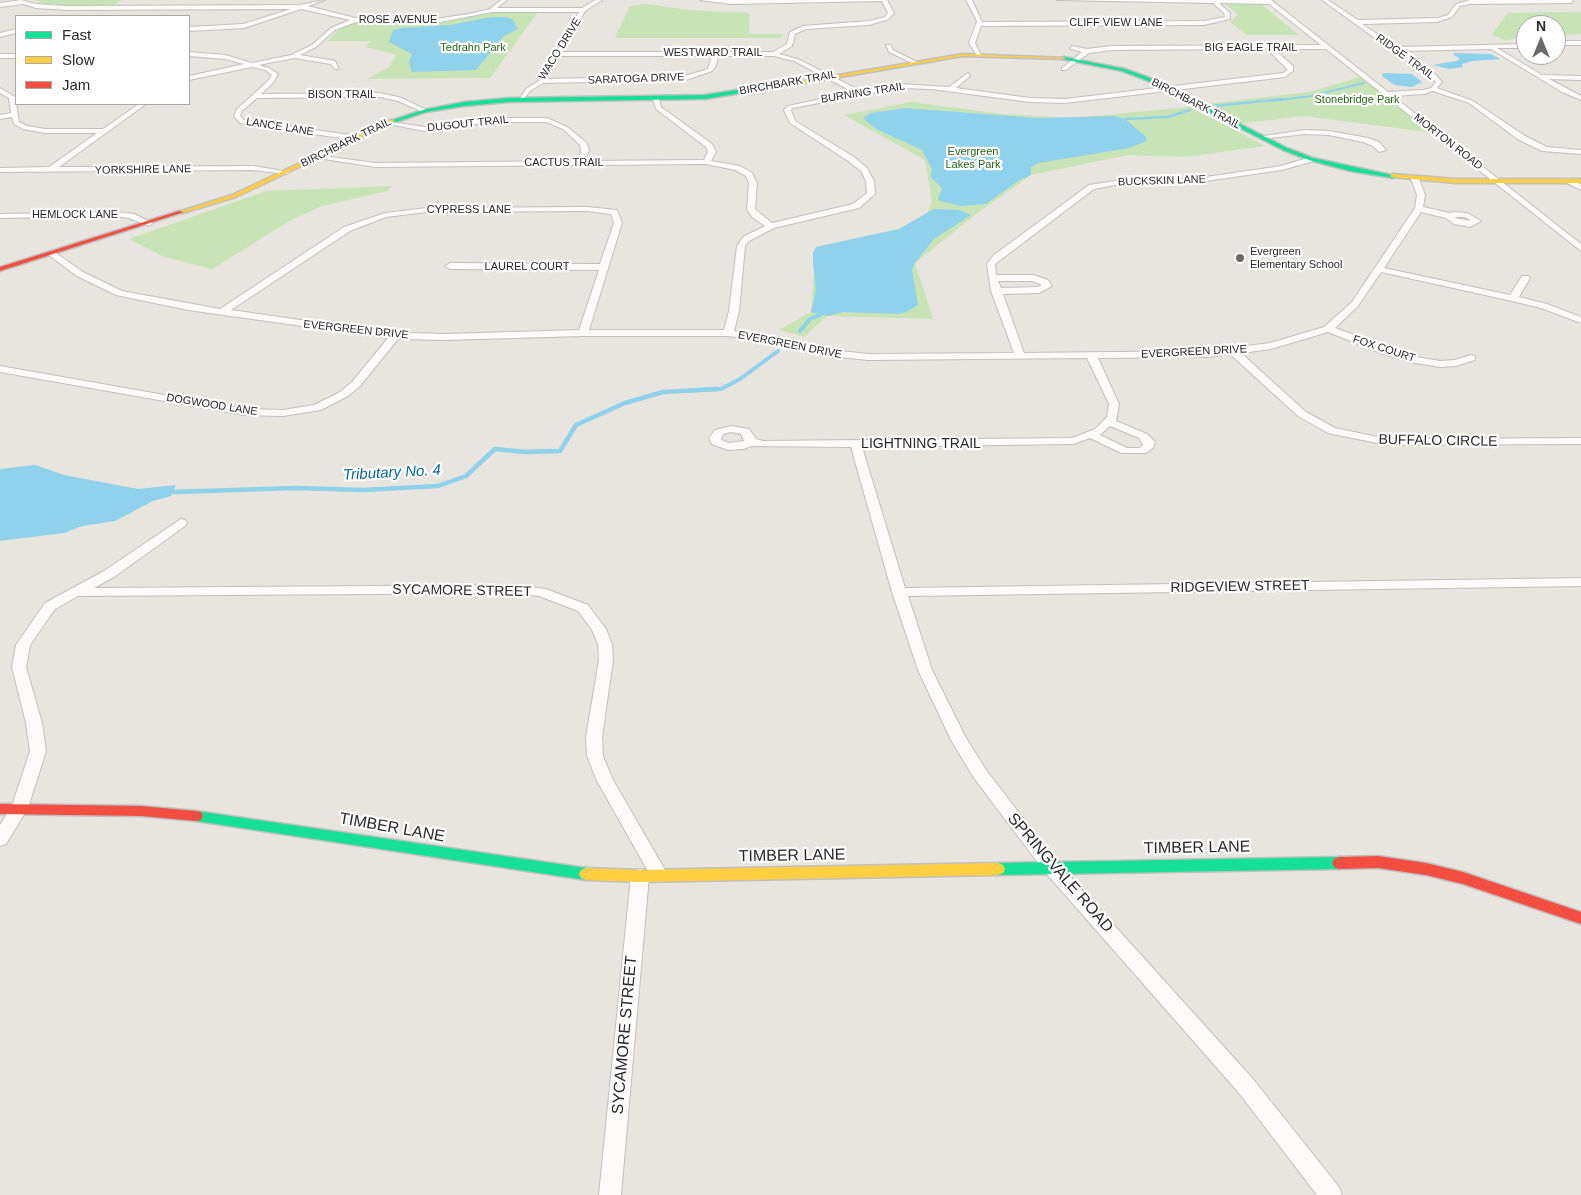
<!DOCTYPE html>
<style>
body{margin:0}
#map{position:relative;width:1581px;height:1195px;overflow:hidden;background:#e8e4de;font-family:Helvetica,sans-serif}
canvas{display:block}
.legend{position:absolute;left:15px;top:15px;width:175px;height:90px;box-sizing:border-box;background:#fff;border:1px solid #a9a9a9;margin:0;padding:6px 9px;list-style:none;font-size:15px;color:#292929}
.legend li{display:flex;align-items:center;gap:10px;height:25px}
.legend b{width:25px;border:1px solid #a9a9a9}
.north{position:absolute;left:1516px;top:15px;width:50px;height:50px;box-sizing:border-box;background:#fff;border:1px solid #a9a9a9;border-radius:50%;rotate:0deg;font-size:14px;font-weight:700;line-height:20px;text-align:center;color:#292929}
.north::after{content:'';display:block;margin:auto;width:18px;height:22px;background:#6c6a68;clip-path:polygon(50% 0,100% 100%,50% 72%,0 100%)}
</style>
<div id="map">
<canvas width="1581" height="1195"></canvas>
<ul class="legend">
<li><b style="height:6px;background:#16e098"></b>Fast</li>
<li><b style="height:6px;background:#ffcf43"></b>Slow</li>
<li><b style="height:6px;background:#f24e42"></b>Jam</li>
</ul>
<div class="north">N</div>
</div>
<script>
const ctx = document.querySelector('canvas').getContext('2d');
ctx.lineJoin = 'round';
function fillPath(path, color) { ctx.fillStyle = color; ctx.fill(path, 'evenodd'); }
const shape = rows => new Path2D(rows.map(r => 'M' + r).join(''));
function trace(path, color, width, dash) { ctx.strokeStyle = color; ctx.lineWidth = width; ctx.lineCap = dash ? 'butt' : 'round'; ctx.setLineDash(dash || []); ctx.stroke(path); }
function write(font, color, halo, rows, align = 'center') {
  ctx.font = font + ' Helvetica,sans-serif'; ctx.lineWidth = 4.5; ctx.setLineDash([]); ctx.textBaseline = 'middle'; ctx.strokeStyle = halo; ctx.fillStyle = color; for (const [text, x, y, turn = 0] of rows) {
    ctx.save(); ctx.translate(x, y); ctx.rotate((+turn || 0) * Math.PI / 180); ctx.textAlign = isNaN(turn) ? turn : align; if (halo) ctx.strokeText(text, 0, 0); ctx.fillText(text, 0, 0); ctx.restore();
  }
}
fillPath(shape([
 [35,0,122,0,113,5,66,6,45,4],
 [647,4,688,10,750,13,749,34,783,34,781,38,615,38,630,6],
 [1226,4,1261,4,1299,35,1247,35,1230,22,1238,15],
 [496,11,538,12,490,78,367,79,389,67,396,55,366,47,371,41,327,41,340,29,357,22,429,23,462,19],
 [1581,12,1581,34,1556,35,1556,25,1526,25,1526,36,1505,41,1492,34,1508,13],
 [1363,76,1435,133,1304,116,1235,124,1197,105,1310,92],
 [911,102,1002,114,1075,118,1190,107,1265,146,1185,157,1128,155,1031,175,980,211,915,263,933,319,827,316,804,337,779,330,811,312,816,247,899,229,927,214,932,201,925,160,844,115],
 [391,186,388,191,322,206,293,219,212,269,164,257,129,239,266,191]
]), '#c8e4b6');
fillPath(shape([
 [492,17,506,17,512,19,518,29,504,36,476,70,412,72,409,62,412,54,389,42,393,30,402,28,449,25],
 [1455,53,1491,54,1500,59,1473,61,1462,64,1463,67,1450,69,1433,65,1456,61,1460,59,1453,54],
 [1386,73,1412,74,1422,82,1412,87,1395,85,1383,77,1382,74],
 [905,108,1037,118,1114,116,1125,119,1145,136,1147,141,1129,148,1039,163,1031,167,1031,175,1018,181,986,204,961,206,940,201,938,199,942,188,931,177,932,169,922,150,876,129,863,118,871,113],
 [934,209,959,210,971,215,934,239,915,263,912,270,918,305,906,312,898,314,843,312,827,316,811,312,816,290,813,262,813,253,816,247,899,229],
 [35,465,64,475,138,489,176,485,171,496,153,501,115,521,82,526,64,533,0,541,0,469]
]), '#90d1eb');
trace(shape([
 [1272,101,1311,96,1364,83]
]), '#90d1eb', 2);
trace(shape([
 [1214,106,1282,99],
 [1125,119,1168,117,1190,110]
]), '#90d1eb', 2.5);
trace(shape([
 [800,331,810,319,820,315],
 [694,390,721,389,740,379,778,351]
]), '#90d1eb', 4);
trace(shape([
 [173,492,296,488,364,490,438,486,466,476,495,449,525,452,560,451,576,425,625,403,663,392,718,389]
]), '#90d1eb', 4.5);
const street = shape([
 [21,0,36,4,67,6,300,5,325,0,308,6,355,18,378,20,435,19,469,14,490,9,501,0,507,0,497,8,582,8,595,0,602,0,585,11,562,52,773,52,787,44,790,32,803,26,869,21,885,17,888,13,882,1,731,4,700,0,887,0,894,13,889,19,869,25,806,29,795,34,792,46,779,54,798,59,861,91,899,84,949,87,968,73,970,76,956,88,1030,98,1065,99,1283,73,1288,70,1267,49,1112,50,1089,53,1066,70,1062,70,1062,68,1082,52,1070,49,1072,46,1087,49,1112,46,1321,45,1269,4,1219,3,1230,13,1230,19,1204,25,981,26,975,43,981,55,978,57,969,43,977,21,966,0,972,0,982,22,1204,21,1225,17,1224,13,1213,3,1057,0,1271,0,1388,92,1423,90,1431,88,1436,82,1322,0,1328,0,1358,20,1437,18,1448,15,1456,4,1470,0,1573,0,1571,3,1470,4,1460,6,1452,17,1437,22,1362,24,1397,47,1526,44,1526,48,1497,48,1542,75,1581,76,1581,80,1549,79,1581,96,1581,100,1562,92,1491,49,1402,51,1436,75,1442,82,1437,88,1473,101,1525,136,1547,147,1581,150,1581,154,1542,151,1519,140,1469,103,1433,91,1424,94,1393,96,1581,244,1581,251,1326,49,1274,49,1293,66,1293,71,1285,77,1065,103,1030,102,931,89,899,88,792,108,791,110,795,121,854,157,867,168,874,181,875,194,859,208,774,228,749,241,745,246,739,311,734,331,822,349,868,354,1014,353,991,291,987,264,994,255,1089,185,1115,181,1199,178,1281,166,1311,157,1315,159,1314,161,1282,170,1199,182,1115,185,1094,189,995,264,996,275,1033,275,1048,280,1052,286,1039,293,1003,294,1024,353,1208,351,1270,343,1324,327,1352,302,1415,208,1417,195,1411,179,1415,177,1419,179,1425,195,1423,207,1450,213,1454,212,1467,213,1481,221,1470,227,1454,224,1446,218,1421,212,1384,268,1510,295,1522,276,1528,276,1530,278,1519,297,1547,304,1581,317,1581,323,1541,308,1512,301,1381,272,1358,306,1335,328,1416,357,1440,361,1455,360,1471,355,1475,356,1475,360,1456,366,1440,367,1415,363,1383,354,1328,332,1271,349,1241,353,1306,412,1335,428,1387,439,1581,438,1581,444,1387,445,1328,433,1298,416,1230,354,1208,357,1098,358,1119,404,1116,421,1147,434,1155,442,1153,448,1146,453,1121,453,1090,438,1073,444,862,447,905,588,1581,578,1581,586,908,596,932,670,966,738,986,770,1057,862,1253,1079,1339,1187,1342,1195,1317,1195,1239,1093,1045,872,974,778,951,740,918,670,892,592,851,447,752,446,743,449,728,450,712,444,709,438,715,430,731,426,749,429,756,439,763,441,1072,438,1095,429,1107,417,1109,404,1087,358,868,360,822,355,752,339,728,336,583,336,444,340,398,339,360,386,348,396,321,410,283,416,244,415,0,372,0,366,244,409,283,410,314,405,340,392,352,382,388,338,188,310,116,295,77,276,46,253,53,251,83,272,122,291,220,309,344,227,385,213,427,208,587,207,617,210,622,223,589,330,724,330,729,311,737,246,743,237,765,226,752,217,747,209,749,183,746,176,735,170,706,164,376,167,311,157,315,155,376,163,578,161,581,150,580,145,563,129,546,122,493,122,425,131,382,123,385,121,425,127,493,118,547,118,567,127,586,142,589,150,585,161,704,160,708,152,706,147,656,109,653,99,656,97,659,99,661,107,712,144,716,152,711,161,740,166,752,173,757,183,755,209,772,223,853,204,867,193,866,181,861,171,848,161,790,123,784,110,788,106,853,92,794,61,774,56,718,56,716,66,712,71,686,80,543,83,530,91,523,100,519,100,526,89,540,80,579,12,492,12,435,23,356,22,335,30,316,47,300,55,335,61,339,69,335,69,331,64,294,58,259,65,269,68,278,74,273,83,261,94,380,93,402,98,428,111,423,112,398,101,380,97,257,98,242,111,240,116,244,120,357,136,358,138,354,140,240,123,234,116,236,110,268,81,272,75,265,70,252,67,189,80,189,76,244,64,225,59,189,56,189,52,225,55,252,63,291,55,312,45,331,28,350,20,301,9,244,28,189,31,189,27,243,24,291,9,67,10,36,8,23,4,0,7,0,3,21,0],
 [560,56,712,56,708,69,685,76,546,79,560,56],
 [587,211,611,214,614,223,600,264,450,263,445,266,450,269,599,270,579,330,444,334,383,332,231,310,350,231,386,217,427,212,587,211],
 [1465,217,1471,221,1455,218,1456,217,1465,217],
 [998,281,1032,281,1042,285,1037,287,1001,288,998,281],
 [1110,426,1139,438,1143,445,1139,448,1127,448,1100,435,1110,426],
 [731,432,741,434,744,441,729,443,721,440,723,434,731,432],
 [16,29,16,33,0,37,0,33,16,29],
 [1556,41,1581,41,1581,45,1556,45,1556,41],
 [886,45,890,45,893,50,917,62,912,63,889,52,886,45],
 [0,54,16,54,16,58,0,58,0,54],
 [0,88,15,97,19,122,27,126,45,129,103,129,139,104,146,104,59,167,253,166,290,172,286,174,253,170,0,172,0,168,49,167,97,133,45,133,23,129,14,124,12,117,0,119,0,115,11,113,9,98,0,93,0,88],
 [1305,130,1329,131,1368,138,1379,142,1386,150,1379,152,1373,146,1363,142,1329,135,1305,134,1261,139,1257,137,1305,130],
 [1567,179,1573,179,1581,185,1581,190,1567,183,1567,179],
 [115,212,134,214,153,223,149,226,129,218,115,216,0,218,0,214,115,212],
 [181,519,185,520,187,523,185,526,114,577,94,588,513,585,546,589,588,605,606,629,612,644,613,660,602,737,603,756,613,780,665,870,668,875,665,880,659,882,653,880,597,781,587,756,586,737,599,660,598,644,592,630,578,611,539,596,513,593,78,596,55,609,30,645,26,667,42,723,46,751,28,808,6,844,0,846,0,825,12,806,30,751,26,723,12,667,16,645,45,603,104,571,181,519],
 [640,869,646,871,649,876,621,1195,599,1195,631,876,634,871,640,869]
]);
const fast = shape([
 [1064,57,1125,69,1150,78,1287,148,1313,158,1396,176,1393,178,1350,171,1309,160,1283,150,1146,80,1122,71,1062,59,1064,57],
 [800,80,802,83,705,99,509,102,464,106,426,112,393,123,390,121,423,110,464,102,509,98,705,95,800,80],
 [196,811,586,868,591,870,593,874,591,878,586,880,196,821,191,820,189,816,191,812,196,811],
 [1339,857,1344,859,1346,863,1344,867,1339,869,998,875,993,873,991,869,993,865,998,863,1339,857]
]);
const slow = shape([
 [963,54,1066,58,1064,59,963,56,800,84,797,82,963,54],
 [391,120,396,121,236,197,183,213,178,212,232,195,391,120],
 [1393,174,1456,179,1581,179,1581,183,1456,183,1391,177,1390,176,1393,174],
 [998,863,1003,865,1005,869,1003,873,998,875,640,882,586,880,581,878,579,874,581,870,586,868,640,870,998,863]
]);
const jam = shape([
 [179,211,184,212,0,271,0,267,179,211],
 [0,804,141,806,196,811,201,812,203,816,201,820,196,821,141,816,0,814,0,804],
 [1378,856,1426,863,1463,872,1581,912,1581,924,1463,884,1426,875,1378,868,1339,869,1334,867,1332,863,1334,859,1339,857,1378,856]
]);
trace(street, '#c1c0c0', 2);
trace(fast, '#c1c0c0', 3);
trace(slow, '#c1c0c0', 3);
trace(jam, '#c1c0c0', 3);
fillPath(street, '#fcfbfa');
fillPath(fast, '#16e098');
fillPath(slow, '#ffcf43');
fillPath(jam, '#f24e42');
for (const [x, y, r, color] of [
 [1240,258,5,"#6c6a68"]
]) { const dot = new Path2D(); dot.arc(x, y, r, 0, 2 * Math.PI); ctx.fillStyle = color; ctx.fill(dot); trace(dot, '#fff', 2); }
write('11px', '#292929', '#fff', [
 ["ROSE AVENUE",398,20],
 ["CLIFF VIEW LANE",1116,23],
 ["BIG EAGLE TRAIL",1251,48],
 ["WACO DRIVE",560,49,-58],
 ["WESTWARD TRAIL",713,53],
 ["RIDGE TRAIL",1405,57,36],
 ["SARATOGA DRIVE",636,79,-2],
 ["BIRCHBARK TRAIL",788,83,-10],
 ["BURNING TRAIL",863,93,-9],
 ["BISON TRAIL",342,95],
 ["BIRCHBARK TRAIL",1196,104,27],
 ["DUGOUT TRAIL",468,124,-6],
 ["LANCE LANE",280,127,9],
 ["MORTON ROAD",1448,142,38],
 ["BIRCHBARK TRAIL",346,143,-26],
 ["CACTUS TRAIL",564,163],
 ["YORKSHIRE LANE",143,170,-1],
 ["BUCKSKIN LANE",1162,181,-2],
 ["CYPRESS LANE",469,210],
 ["HEMLOCK LANE",75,215],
 ["LAUREL COURT",527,267],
 ["EVERGREEN DRIVE",356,330,6],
 ["EVERGREEN DRIVE",790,345,11],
 ["FOX COURT",1384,349,18],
 ["EVERGREEN DRIVE",1194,352,-3],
 ["DOGWOOD LANE",212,405,9]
]);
write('11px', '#266718', '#fff', [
 ["Tedrahn Park",473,48],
 ["Stonebridge Park",1357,100],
 ["Evergreen",973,152],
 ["Lakes Park",973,165]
]);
write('11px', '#292929', '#fff', [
 ["Evergreen",1250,252],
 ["Elementary School",1250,265]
], 'left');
write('14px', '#292929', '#fff', [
 ["BUFFALO CIRCLE",1438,441,1],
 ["LIGHTNING TRAIL",921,444],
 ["RIDGEVIEW STREET",1240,587,-1],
 ["SYCAMORE STREET",462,591,1]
]);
write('italic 15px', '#0a669c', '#fff', [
 ["Tributary No. 4",392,473,-3]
]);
write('16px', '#292929', '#fff', [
 ["TIMBER LANE",392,828,10],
 ["TIMBER LANE",1197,848,-1],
 ["TIMBER LANE",792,856,-1],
 ["SPRINGVALE ROAD",1060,873,49],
 ["SYCAMORE STREET",625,1035,-85]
]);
</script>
